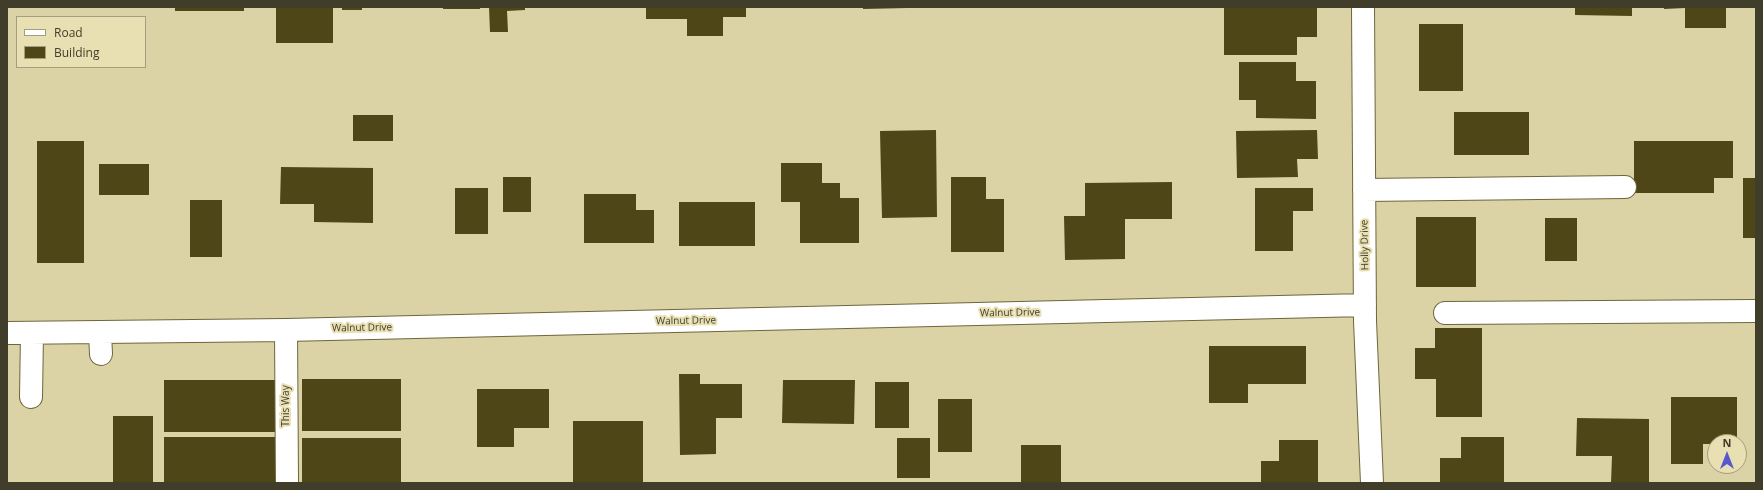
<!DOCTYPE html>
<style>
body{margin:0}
#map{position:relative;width:1763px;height:490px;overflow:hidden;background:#dbd2a5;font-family:"Open Sans",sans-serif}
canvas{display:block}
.frame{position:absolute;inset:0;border:8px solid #413d2b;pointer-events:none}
.legend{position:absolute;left:16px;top:16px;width:130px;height:52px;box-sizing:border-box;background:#e8dfb2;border:1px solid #a59e7c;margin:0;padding:5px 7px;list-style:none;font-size:12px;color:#413d2b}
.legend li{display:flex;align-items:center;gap:8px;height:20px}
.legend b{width:20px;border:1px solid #a59e7c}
.north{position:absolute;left:1707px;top:434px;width:40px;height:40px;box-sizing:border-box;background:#e8dfb2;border:1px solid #a59e7c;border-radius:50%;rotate:0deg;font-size:11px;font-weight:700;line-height:16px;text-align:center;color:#413d2b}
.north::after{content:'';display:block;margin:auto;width:14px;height:18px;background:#5757cf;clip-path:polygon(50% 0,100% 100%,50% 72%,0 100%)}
</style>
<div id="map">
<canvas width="1763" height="490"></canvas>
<div class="frame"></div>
<ul class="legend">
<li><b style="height:5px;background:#fff"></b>Road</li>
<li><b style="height:11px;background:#4f4618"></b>Building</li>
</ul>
<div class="north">N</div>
</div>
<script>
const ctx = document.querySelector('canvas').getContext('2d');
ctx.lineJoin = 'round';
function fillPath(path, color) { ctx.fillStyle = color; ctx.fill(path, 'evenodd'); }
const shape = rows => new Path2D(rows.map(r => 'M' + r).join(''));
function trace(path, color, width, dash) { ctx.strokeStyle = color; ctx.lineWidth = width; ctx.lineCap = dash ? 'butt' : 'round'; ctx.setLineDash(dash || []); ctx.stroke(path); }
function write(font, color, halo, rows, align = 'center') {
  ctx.font = font + ' "Open Sans",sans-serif'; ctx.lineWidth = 4; ctx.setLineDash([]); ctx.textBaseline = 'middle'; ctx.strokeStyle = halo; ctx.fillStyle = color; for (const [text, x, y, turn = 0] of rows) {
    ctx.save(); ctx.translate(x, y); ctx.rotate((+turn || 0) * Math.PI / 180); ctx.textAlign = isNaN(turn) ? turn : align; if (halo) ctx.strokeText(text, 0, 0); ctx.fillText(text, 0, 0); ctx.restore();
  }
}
fillPath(shape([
 [175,7,244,7,244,11,175,11],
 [276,7,333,7,333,43,276,43],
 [342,7,362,7,362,10,342,10],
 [443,7,480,7,480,9,443,9],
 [489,7,525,7,525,10,507,11,508,32,490,32],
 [646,7,746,7,746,17,723,17,723,36,687,36,687,19,646,19],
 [863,7,907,7,907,8,863,9],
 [1224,7,1317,7,1317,37,1297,37,1297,55,1224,55],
 [1575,7,1632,7,1632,16,1575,15],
 [1664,7,1726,7,1726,28,1685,28,1685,8,1664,9],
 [1419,24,1463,24,1463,91,1419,91],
 [1239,62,1296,62,1296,81,1316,81,1316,119,1256,118,1256,100,1239,100],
 [1454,112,1529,112,1529,155,1454,155],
 [353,115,393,115,393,141,353,141],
 [936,130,937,217,882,218,880,131],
 [1317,130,1318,159,1297,159,1298,177,1237,178,1236,131],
 [37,141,84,141,84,263,37,263],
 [1634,141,1733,141,1733,178,1714,178,1714,193,1634,193],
 [781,163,822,163,822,183,840,183,840,198,859,198,859,243,800,243,800,202,781,202],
 [99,164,149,164,149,195,99,195],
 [281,167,373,168,373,223,314,222,314,204,280,204],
 [503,177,531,177,531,212,503,212],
 [951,177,986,177,986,199,1004,199,1004,252,951,252],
 [1743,178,1756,178,1756,238,1743,238],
 [1172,182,1172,219,1125,219,1125,259,1065,260,1064,216,1085,216,1085,183],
 [455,188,488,188,488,234,455,234],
 [1255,188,1313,188,1313,211,1293,211,1293,251,1255,251],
 [584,194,636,194,636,210,654,210,654,243,584,243],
 [190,200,222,200,222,257,190,257],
 [679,202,755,202,755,246,679,246],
 [1416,217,1476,217,1476,287,1416,287],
 [1545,218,1577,218,1577,261,1545,261],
 [1435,328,1482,328,1482,417,1436,417,1436,379,1415,379,1415,348,1435,348],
 [1209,346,1306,346,1306,384,1248,384,1248,403,1209,403],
 [679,374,700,374,700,384,742,384,742,418,716,418,716,454,680,455],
 [302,379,401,379,401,431,302,431],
 [164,380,276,380,276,432,164,432],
 [783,380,855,380,854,424,782,423],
 [875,382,909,382,909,428,875,428],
 [477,389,549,389,549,428,514,428,514,447,477,447],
 [1671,397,1737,397,1737,442,1715,442,1715,444,1703,444,1703,464,1671,464],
 [938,399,972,399,972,452,938,452],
 [113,416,153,416,153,483,113,483],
 [1577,418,1649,419,1649,483,1611,483,1612,456,1576,456],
 [573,421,643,421,643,483,573,483],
 [164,437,277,437,277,483,164,483],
 [1461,437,1504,437,1504,483,1440,483,1440,458,1461,458],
 [302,438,401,438,401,483,302,483],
 [897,438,930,438,930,478,897,478],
 [1279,440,1318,440,1318,483,1261,483,1261,461,1279,461],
 [1021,445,1061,445,1061,483,1021,483]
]), '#4f4618');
const minor = shape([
 [1363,7,1365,321,1372,483],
 [1364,190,1625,187],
 [1445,313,1756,311],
 [286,330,287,483],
 [7,333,286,330,1365,305],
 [100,333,101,354],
 [31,397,32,333]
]);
trace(minor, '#6e663d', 24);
trace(minor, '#fff', 22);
write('10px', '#413d2b', '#e8dfb2', [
 ["Holly Drive",1365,245,-91],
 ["Walnut Drive",1010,313,-1],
 ["Walnut Drive",686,321,-1],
 ["Walnut Drive",362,328,-1],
 ["This Way",286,406,-90]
]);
</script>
